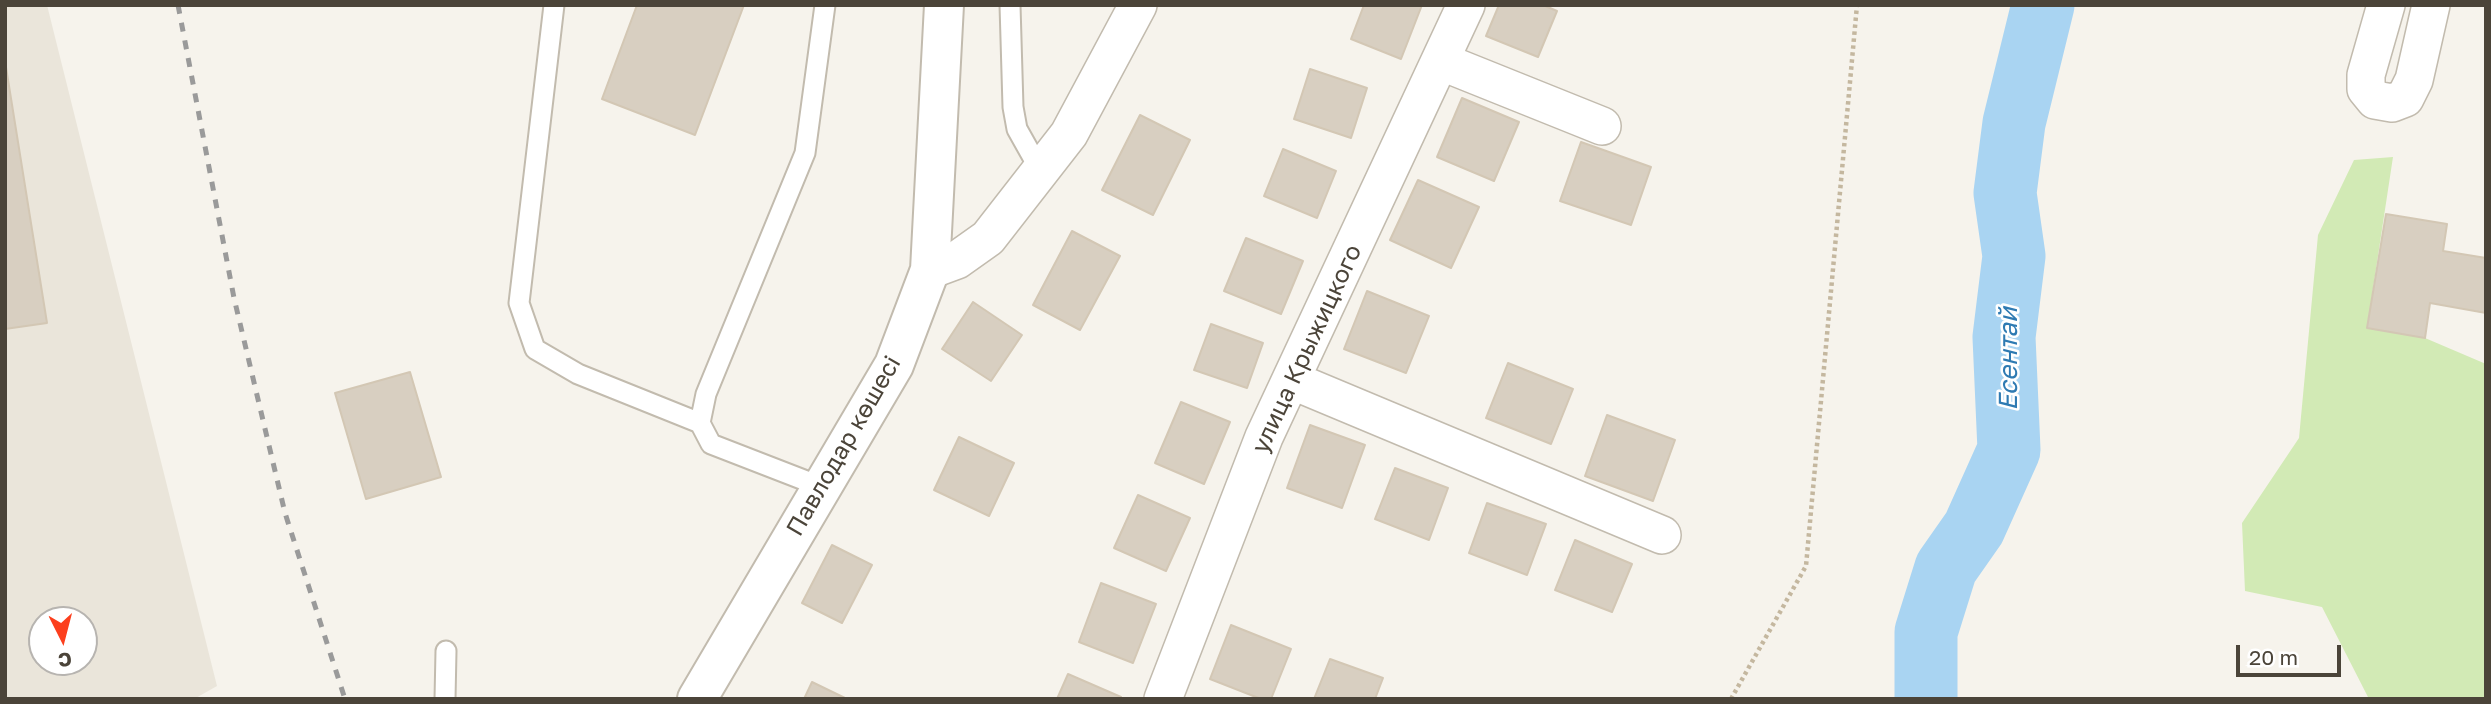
<!DOCTYPE html>
<meta charset="utf-8">
<style>
body{margin:0}
#map{position:relative;width:2491px;height:704px;overflow:hidden;background:#f6f3ec;font-family:"Golos Text",sans-serif}
canvas{display:block}
.frame{position:absolute;inset:0;border:7px solid #4b4439;pointer-events:none}
.north{position:absolute;left:28px;top:606px;width:70px;height:70px;box-sizing:border-box;background:#fff;border:2px solid #b7b4b0;border-radius:50%;rotate:174deg;font-size:19px;font-weight:700;line-height:28px;text-align:center;color:#4b4439}
.north::after{content:'';display:block;margin:auto;width:24px;height:32px;background:#fc3f1d;clip-path:polygon(50% 0,100% 100%,50% 72%,0 100%)}
.scale{position:absolute;left:2236px;top:645px;width:105px;height:32px;box-sizing:border-box;border:4px solid #4b4439;border-top:0;padding-left:9px;font-size:21px;line-height:24px;white-space:nowrap;color:#4b4439;-webkit-text-stroke:5px #fff;paint-order:stroke}
</style>
<div id="map">
<canvas width="2491" height="704"></canvas>
<div class="frame"></div>
<div class="north">С</div>
<div class="scale">20 m</div>
</div>
<script>
const ctx = document.querySelector('canvas').getContext('2d');
ctx.lineJoin = 'round';
function fillPath(path, color) { ctx.fillStyle = color; ctx.fill(path, 'evenodd'); }
const shape = rows => new Path2D(rows.map(r => 'M' + r).join(''));
function trace(path, color, width, dash) { ctx.strokeStyle = color; ctx.lineWidth = width; ctx.lineCap = dash ? 'butt' : 'round'; ctx.setLineDash(dash || []); ctx.stroke(path); }
function write(font, color, halo, rows, align = 'center') {
  ctx.font = font + ' "Golos Text",sans-serif'; ctx.lineWidth = 5; ctx.setLineDash([]); ctx.textBaseline = 'middle'; ctx.strokeStyle = halo; ctx.fillStyle = color; for (const [text, x, y, turn = 0] of rows) {
    ctx.save(); ctx.translate(x, y); ctx.rotate((+turn || 0) * Math.PI / 180); ctx.textAlign = isNaN(turn) ? turn : align; if (halo) ctx.strokeText(text, 0, 0); ctx.fillText(text, 0, 0); ctx.restore();
  }
}
fillPath(shape([
 [5,5,47,5,217,686,194,699,5,699],
 [42,620,84,620,84,662,42,662]
]), '#eae5da');
fillPath(shape([
 [2393,157,2367,328,2425,338,2486,364,2486,699,2369,699,2322,607,2245,591,2242,523,2299,438,2318,235,2354,160]
]), '#d2eab5');
trace(shape([
 [1926,699,1926,632,1946,568,1974,528,2009,450,2004,337,2014,256,2005,193,2014,123,2043,5]
]), '#a9d4f2', 63);
const building = shape([
 [637,5,744,5,695,135,602,99,637,5],
 [1364,5,1422,5,1401,59,1351,39,1364,5],
 [1499,5,1543,5,1557,11,1538,57,1486,36,1499,5],
 [5,61,47,323,5,329,5,61],
 [1310,69,1367,88,1351,138,1294,119,1310,69],
 [1462,98,1519,122,1494,181,1437,157,1462,98],
 [1140,115,1190,140,1153,215,1102,190,1140,115],
 [1581,142,1651,167,1631,225,1560,201,1581,142],
 [1283,149,1336,171,1317,218,1264,196,1283,149],
 [1418,180,1479,207,1451,268,1390,240,1418,180],
 [2386,214,2447,224,2443,251,2486,258,2486,313,2430,303,2425,338,2367,328,2386,214],
 [1072,231,1120,256,1080,330,1033,305,1072,231],
 [1246,238,1303,261,1281,314,1224,291,1246,238],
 [1367,291,1429,316,1406,373,1344,349,1367,291],
 [973,302,1022,335,991,381,942,349,973,302],
 [1211,324,1263,343,1247,388,1194,370,1211,324],
 [1508,363,1573,389,1551,444,1486,418,1508,363],
 [410,372,441,477,366,499,335,393,410,372],
 [1181,402,1230,422,1204,484,1155,463,1181,402],
 [1607,415,1675,440,1653,501,1585,476,1607,415],
 [1310,425,1365,445,1342,508,1287,488,1310,425],
 [959,437,1014,463,989,516,934,490,959,437],
 [1395,468,1448,488,1429,540,1375,519,1395,468],
 [1138,495,1190,518,1166,571,1114,548,1138,495],
 [1487,503,1546,524,1527,575,1469,553,1487,503],
 [1575,540,1632,564,1612,612,1555,590,1575,540],
 [832,545,872,565,842,623,802,603,832,545],
 [1101,583,1156,604,1133,663,1079,642,1101,583],
 [1231,625,1291,649,1271,699,1261,699,1210,679,1231,625],
 [1330,659,1383,678,1375,699,1314,699,1330,659],
 [1068,674,1121,697,1120,699,1057,699,1068,674],
 [812,682,847,699,804,699,812,682]
]);
fillPath(building, '#d8cfc1');
trace(building, '#d3c7b4', 2);
const service = shape([
 [554,5,519,303,535,349,578,374,700,423],
 [1010,5,1013,107,1017,129,1040,170],
 [822,487,711,444,700,423,706,394,805,153,825,5],
 [445,699,446,651]
]);
const minor = shape([
 [2386,5,2366,75,2366,89,2375,100,2392,103,2405,98,2414,80,2431,5],
 [1440,61,1602,126],
 [930,270,957,260,988,238,1069,134,1138,5],
 [1291,380,1662,535],
 [1163,699,1264,437,1466,5]
]);
const tertiary = shape([
 [697,699,894,365,930,270,944,5]
]);
trace(service, '#c2bbae', 23);
trace(minor, '#c2bbae', 40);
trace(tertiary, '#c2bbae', 42);
trace(shape([
 [1731,699,1806,566,1857,5]
]), '#c4b79f', 4.5, [3.5, 3.5]);
trace(service, '#fff', 19);
trace(minor, '#fff', 37);
trace(tertiary, '#fff', 38);
trace(shape([
 [178,5,234,298,285,513,345,699]
]), '#9a9a9a', 5, [9, 9]);
write('24px', '#4b4439', '#fff', [
 ["улица Крыжицкого",1307,349,-65],
 ["Павлодар көшесі",844,446,-60]
]);
write('italic 26px', '#2e7ab2', '#fff', [
 ["Есентай",2009,359,-90]
]);
</script>
